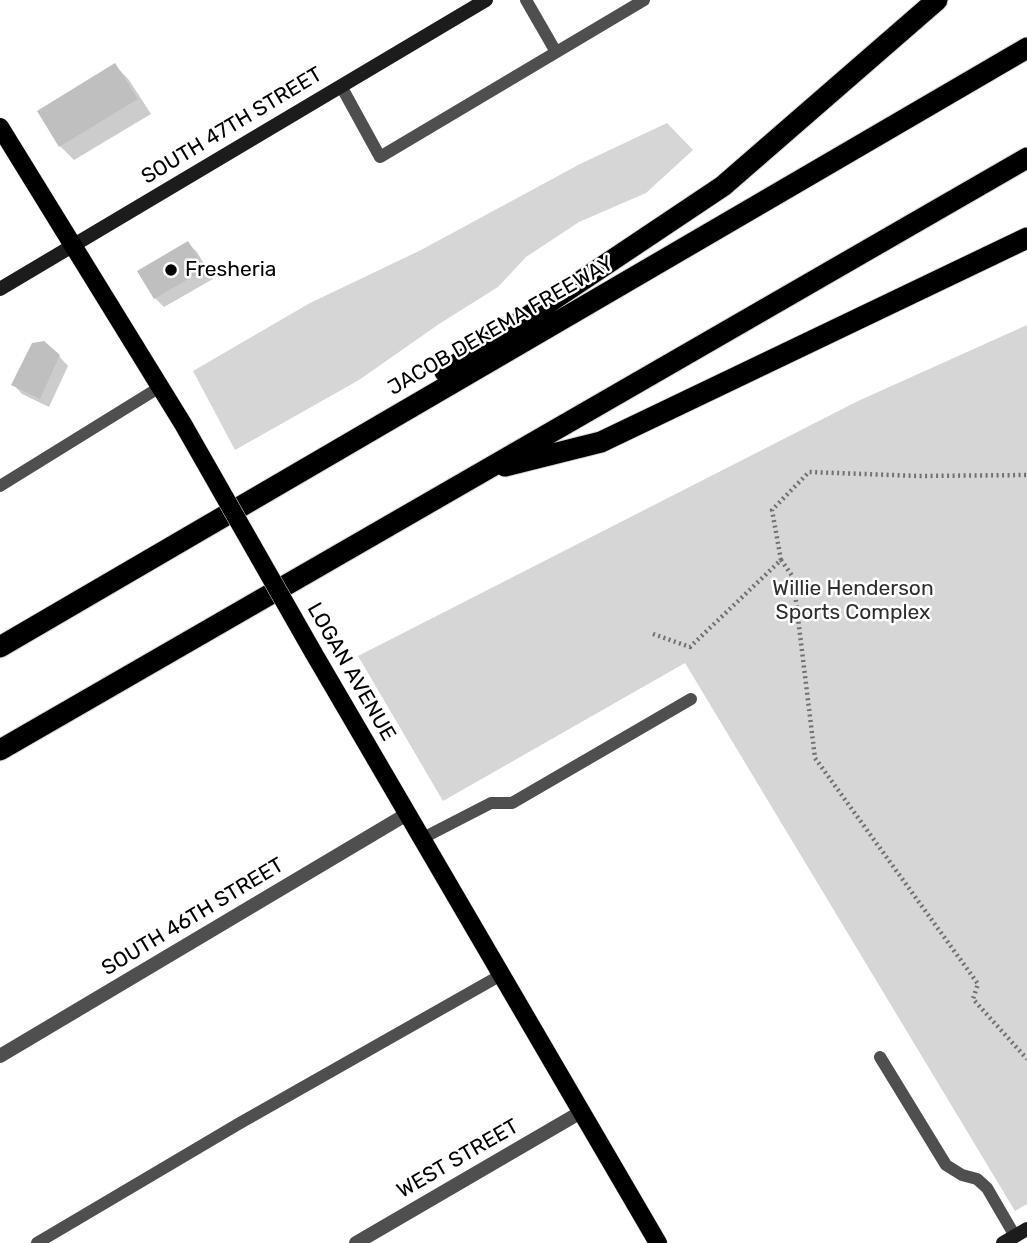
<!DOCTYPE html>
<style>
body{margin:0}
canvas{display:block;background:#fff}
</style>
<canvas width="1027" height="1243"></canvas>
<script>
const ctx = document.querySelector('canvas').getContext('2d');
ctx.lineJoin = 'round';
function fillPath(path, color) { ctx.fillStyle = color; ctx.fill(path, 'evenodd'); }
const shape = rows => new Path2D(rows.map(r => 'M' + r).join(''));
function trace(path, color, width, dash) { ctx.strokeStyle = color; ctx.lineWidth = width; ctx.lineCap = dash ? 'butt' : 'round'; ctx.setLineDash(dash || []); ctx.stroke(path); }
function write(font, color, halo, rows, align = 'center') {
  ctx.font = font + ' Rubik,sans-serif'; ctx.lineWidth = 5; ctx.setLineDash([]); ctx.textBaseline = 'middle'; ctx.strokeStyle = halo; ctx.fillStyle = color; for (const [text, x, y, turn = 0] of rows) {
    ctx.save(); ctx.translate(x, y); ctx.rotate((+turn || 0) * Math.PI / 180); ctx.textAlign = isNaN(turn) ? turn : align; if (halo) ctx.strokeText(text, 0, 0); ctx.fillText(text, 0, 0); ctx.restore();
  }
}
fillPath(shape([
 [667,123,693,150,646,193,579,222,526,257,498,287,439,324,359,380,235,450,193,371,310,303,421,250,580,164],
 [1027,325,1027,1204,1015,1211,685,663,443,801,358,656,858,401]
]), '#d6d6d6');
fillPath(shape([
 [115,65,129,80,151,114,74,160,60,146],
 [188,243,197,252,213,279,164,307,155,298],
 [59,356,68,366,49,407,22,394,13,384]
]), '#0003');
fillPath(shape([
 [115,63,138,99,59,147,37,111],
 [188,241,205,269,154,299,137,271],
 [44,341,60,355,40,399,11,385,32,343]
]), '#bfbfbf');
const primary = shape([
 [0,127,183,424],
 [313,652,658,1243]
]);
const highway = shape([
 [445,372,723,186,937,0],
 [505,466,601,442,1027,238],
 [0,647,1027,48],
 [0,750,1027,158]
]);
trace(primary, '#dbdbdb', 19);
trace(highway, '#dbdbdb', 23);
trace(shape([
 [781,560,772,510,809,472,919,476,1027,475],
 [653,634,690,647,781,560,793,577,815,758,978,984,973,999,1027,1059]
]), '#717171', 4.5, [2, 3.5]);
trace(shape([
 [526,0,556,52],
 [341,86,380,157,644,0],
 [0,486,160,387],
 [421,839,491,803,512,803,691,699],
 [880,1057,946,1165,962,1175,977,1179,987,1188,1015,1236],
 [37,1243,240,1123,501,975]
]), '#4f4f4f', 12);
trace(shape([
 [0,1056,407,814],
 [356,1243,581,1112]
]), '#4f4f4f', 14);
trace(shape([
 [0,289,486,0],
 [1003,1243,1027,1229]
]), '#1c1c1c', 14);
trace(primary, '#000', 18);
trace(highway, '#000', 21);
const primaryBridge = shape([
 [183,424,313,652]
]);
trace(primaryBridge, '#dbdbdb', 19, []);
trace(primaryBridge, '#000', 18);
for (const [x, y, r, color] of [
 [171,270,7,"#000"]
]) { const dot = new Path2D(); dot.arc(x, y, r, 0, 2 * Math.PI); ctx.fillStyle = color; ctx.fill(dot); trace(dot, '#fff', 2.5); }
write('21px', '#000', '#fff', [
 ["SOUTH 47TH STREET",232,126,-31],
 ["JACOB DEKEMA FREEWAY",501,326,-30],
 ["LOGAN AVENUE",351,672,60],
 ["SOUTH 46TH STREET",193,917,-31],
 ["WEST STREET",458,1159,-30]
]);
write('21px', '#000', '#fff', [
 ["Fresheria",185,270]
], 'left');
write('21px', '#2d2d2d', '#fff', [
 ["Willie Henderson",853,589],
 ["Sports Complex",853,613]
]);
</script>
